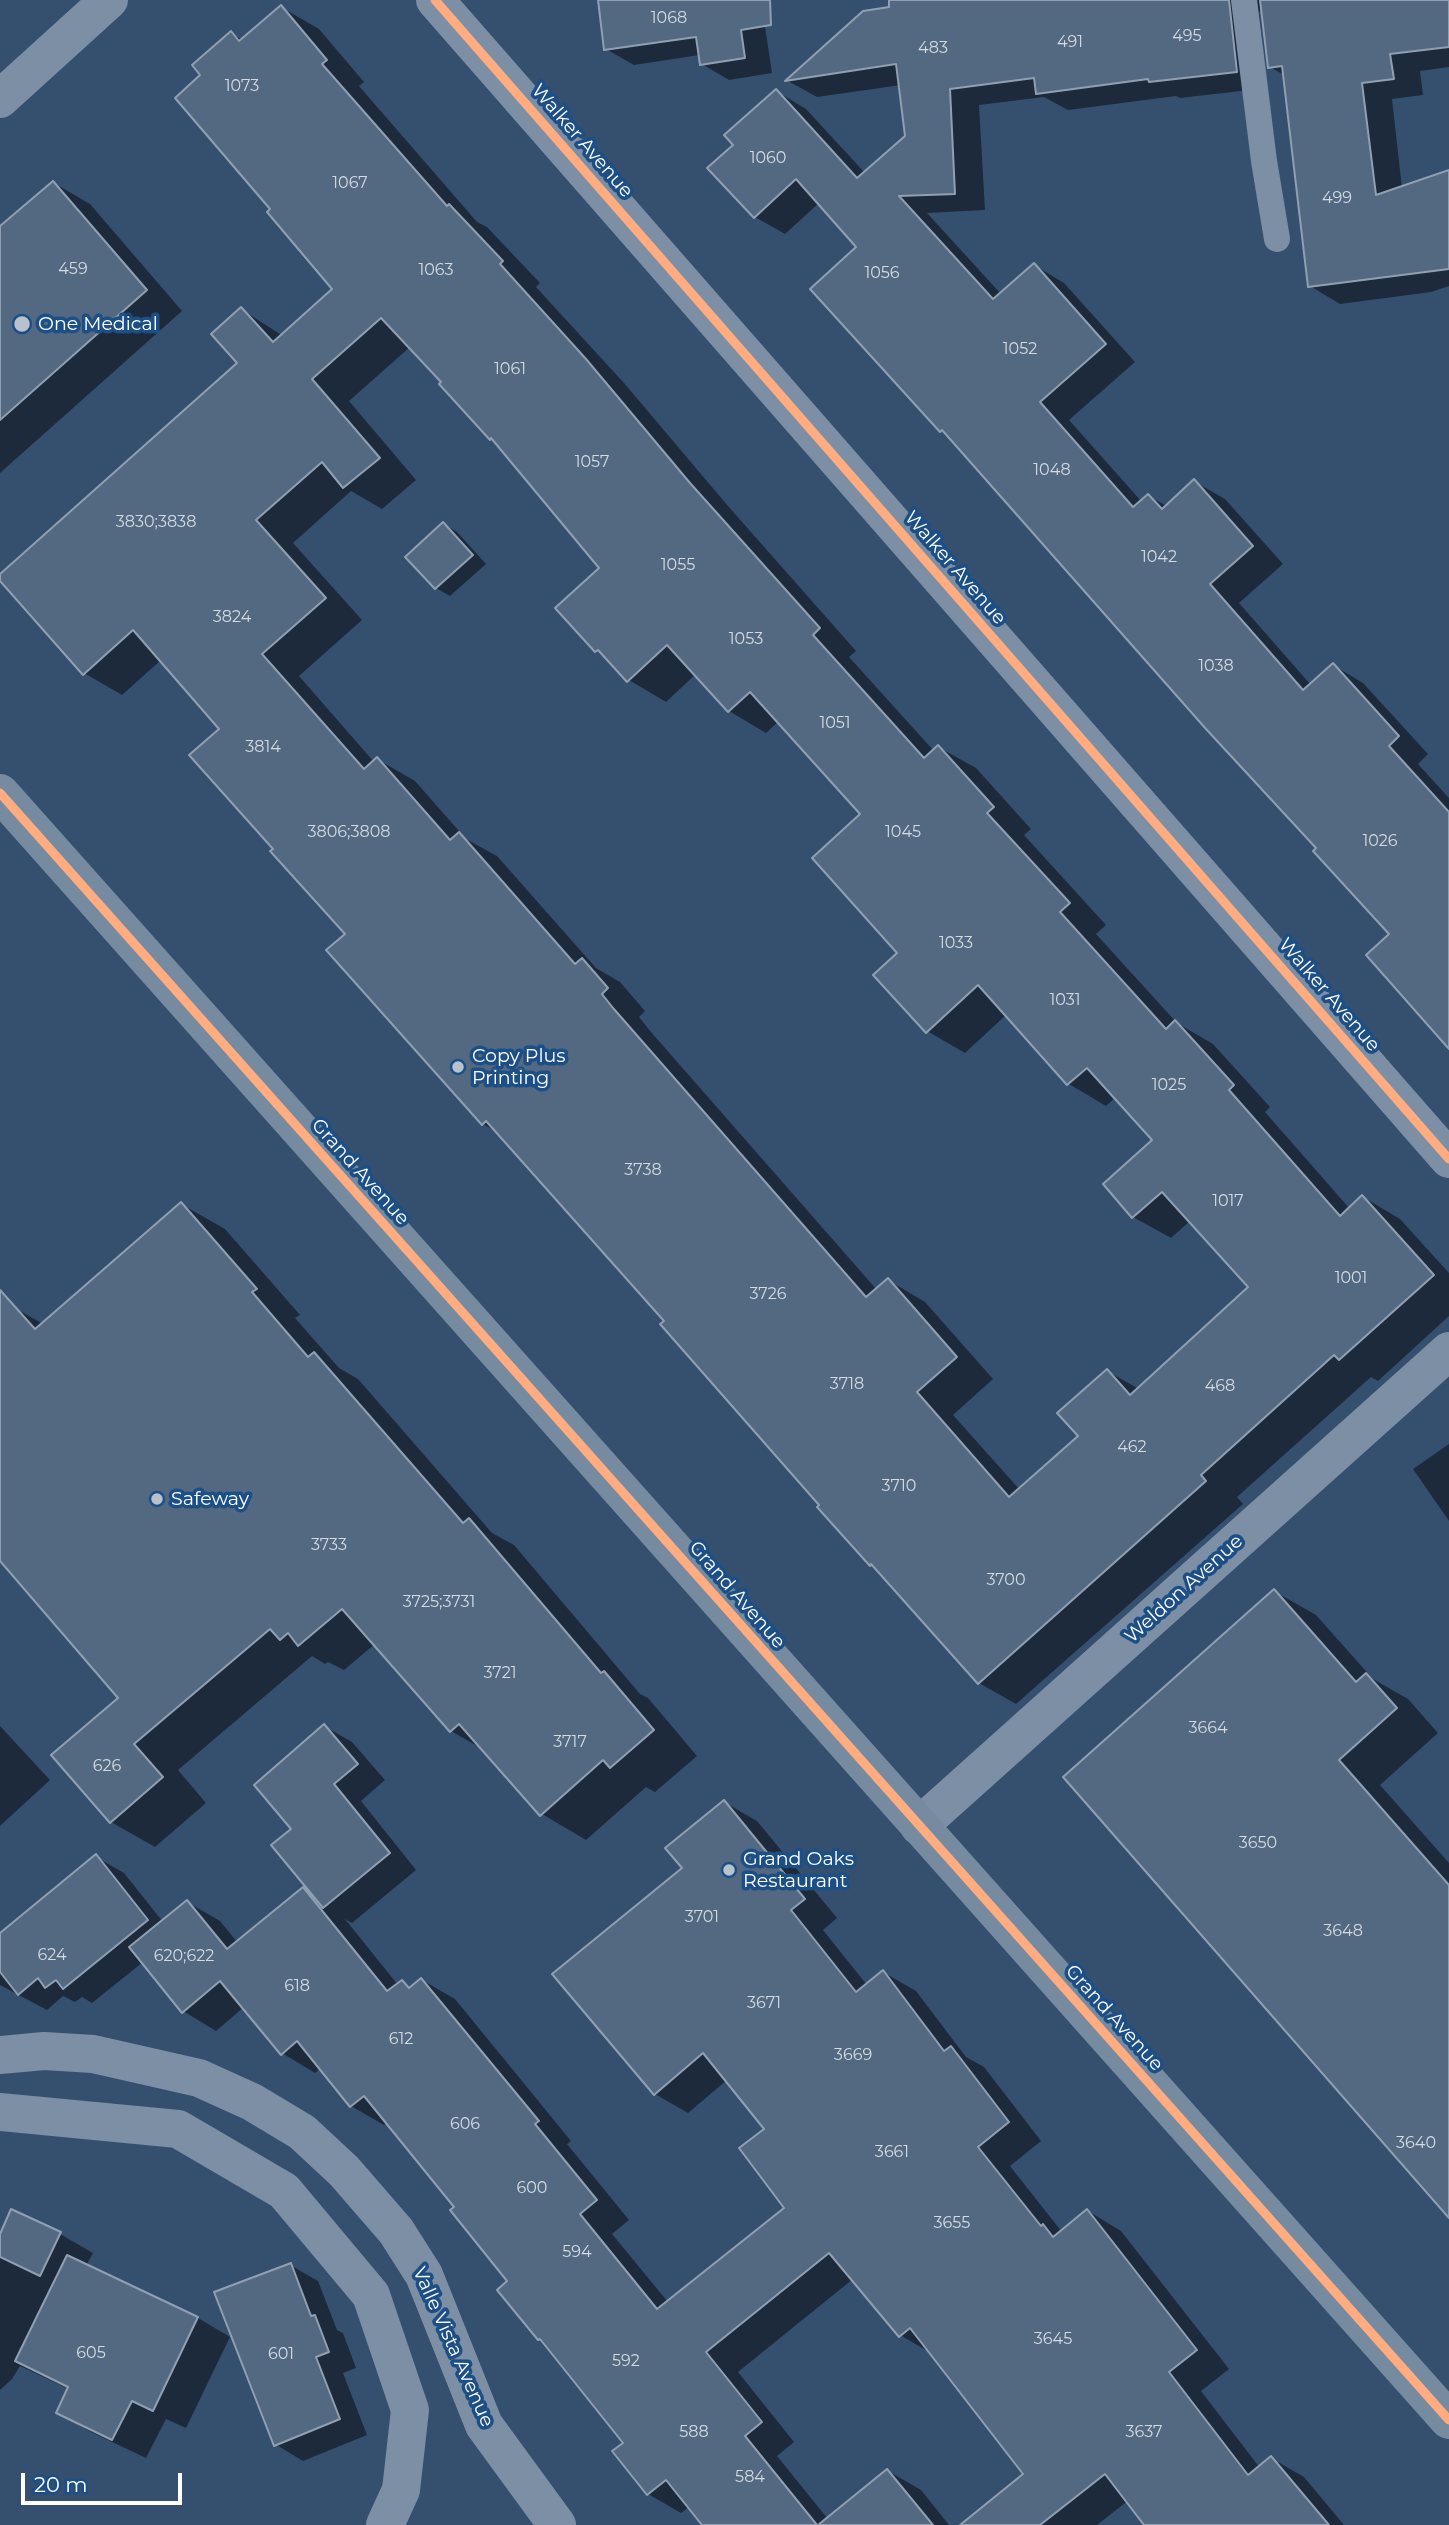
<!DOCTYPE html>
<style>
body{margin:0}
#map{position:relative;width:1449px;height:2525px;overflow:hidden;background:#35506f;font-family:Montserrat,sans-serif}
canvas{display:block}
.scale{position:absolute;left:21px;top:2473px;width:161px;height:32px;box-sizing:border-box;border:4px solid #fff;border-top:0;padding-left:9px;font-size:21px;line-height:24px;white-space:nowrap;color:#fff;-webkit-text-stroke:5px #1d4f87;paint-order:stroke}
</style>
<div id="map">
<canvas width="1449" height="2525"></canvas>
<div class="scale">20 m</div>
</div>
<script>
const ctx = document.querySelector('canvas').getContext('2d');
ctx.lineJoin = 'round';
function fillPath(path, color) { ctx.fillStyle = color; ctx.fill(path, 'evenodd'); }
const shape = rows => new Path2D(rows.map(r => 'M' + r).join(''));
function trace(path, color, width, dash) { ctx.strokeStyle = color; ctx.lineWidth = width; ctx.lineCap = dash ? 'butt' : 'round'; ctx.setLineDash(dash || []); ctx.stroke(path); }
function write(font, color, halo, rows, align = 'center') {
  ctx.font = font + ' Montserrat,sans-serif'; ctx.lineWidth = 7; ctx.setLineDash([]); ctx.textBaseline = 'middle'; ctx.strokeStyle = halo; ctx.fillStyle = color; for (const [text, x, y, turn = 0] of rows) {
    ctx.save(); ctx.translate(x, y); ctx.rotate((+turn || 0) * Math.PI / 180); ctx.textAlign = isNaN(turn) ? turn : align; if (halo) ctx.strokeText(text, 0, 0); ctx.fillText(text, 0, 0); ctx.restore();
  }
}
fillPath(shape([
 [607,0,761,0,772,73,729,80,702,64,700,55,634,65,606,49],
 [890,0,1449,0,1449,67,1420,71,1423,95,1392,99,1402,188,1449,171,1449,286,1431,292,1340,304,1310,286,1284,75,1270,67,1263,8,1259,12,1267,88,1180,98,1176,96,1068,110,1044,97,979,105,985,210,927,213,1001,294,1034,265,1064,283,1135,362,1069,420,1142,502,1148,496,1167,506,1195,482,1225,499,1283,564,1239,603,1311,685,1333,665,1363,683,1428,754,1418,764,1449,798,1449,1039,1391,934,1319,848,949,435,941,430,859,247,819,203,785,234,755,217,735,145,776,91,806,109,865,173,907,136,901,85,817,97,788,81,864,13,891,8],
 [281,7,319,29,364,82,359,86,477,222,487,227,540,283,536,287,624,383,728,506,856,651,849,657,934,751,938,747,976,768,1031,829,1024,835,1106,925,1096,934,1177,1023,1213,1044,1270,1107,1265,1112,1350,1209,1363,1197,1400,1219,1449,1273,1449,1316,1378,1381,1371,1377,1237,1497,1243,1504,1016,1704,979,1683,877,1568,871,1564,666,1321,499,1133,483,1124,348,934,275,849,222,729,161,660,122,695,84,673,0,578,239,363,241,309,283,336,335,289,272,209,203,75,231,34,243,40],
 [410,347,444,382,491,438,497,442,602,568,597,651,607,657,629,680,666,702,696,674,729,711,766,733,779,721,863,814,900,953,927,1031,965,1053,1006,1015,1069,1084,1106,1106,1116,1097,1154,1140,1133,1217,1171,1238,1190,1221,1250,1288,1139,1389,1107,1371,1080,1437,1020,1490,953,1415,993,1379,925,1302,888,1280,877,1290,651,1032,639,1017,645,1011,620,982,596,968,497,856,466,839,415,781,377,759,374,762,299,676,362,620,293,543,351,491,382,509,416,480,349,401],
 [54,183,90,204,182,311,0,473,0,229],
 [443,524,457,532,486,564,450,596,436,588,408,557],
 [181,1204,225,1229,300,1315,295,1318,339,1368,358,1379,492,1533,514,1545,640,1694,648,1698,697,1756,655,1792,646,1787,586,1840,542,1814,486,1751,451,1731,375,1644,344,1670,328,1662,325,1664,312,1656,178,1770,206,1803,155,1847,111,1822,120,1698,0,1558,0,1321,15,1308,43,1324],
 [1449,1444,1449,1521,1413,1469],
 [1274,1591,1316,1615,1373,1679,1408,1699,1438,1733,1380,1785,1449,1863,1449,2216,1149,1876],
 [0,1726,50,1780,0,1826],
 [324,1726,352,1742,385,1780,361,1801,416,1870,352,1923,345,1919,398,1985,402,1982,412,1988,422,1980,455,1999,571,2141,567,2144,629,2220,612,2234,668,2302,786,2208,766,2129,727,2080,688,2113,655,2094,684,1868,724,1802,757,1821,837,1918,823,1930,867,1985,883,1972,916,1991,966,2057,984,2067,1041,2141,1010,2166,1062,2232,1088,2211,1121,2231,1229,2369,1201,2391,1260,2468,1271,2458,1304,2477,1344,2525,1149,2525,1129,2500,1097,2525,963,2525,1025,2475,931,2353,900,2335,853,2279,738,2372,794,2442,777,2456,828,2519,888,2471,921,2490,949,2525,704,2525,689,2507,681,2513,648,2494,615,2452,625,2443,545,2342,539,2339,510,2281,457,2207,388,2122,384,2125,351,2106,321,2068,315,2073,282,2053,244,2007,216,2031,183,2011,143,1962,92,2003,82,1997,75,2002,63,1996,47,2010,0,1985,0,1935,96,1857,124,1873,163,1922,187,1902,220,1921,238,1943,303,1889,315,1896,294,1829],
 [60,2234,93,2253,86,2266,198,2318,230,2337,186,2428,166,2419,146,2458,91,2432,58,2413,69,2389,20,2366,12,2379,0,2390,0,2239],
 [290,2265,318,2281,337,2330,343,2333,356,2368,343,2373,367,2435,303,2461,275,2444]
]), '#0007');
const building = shape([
 [598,0,770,0,771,25,741,30,745,58,700,65,696,37,604,50,598,0],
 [889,0,1229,0,1237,72,1149,82,1148,79,1036,94,1034,78,950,89,955,194,899,196,993,299,1034,263,1106,344,1040,402,1133,507,1148,494,1162,509,1194,479,1253,546,1210,584,1303,690,1333,663,1399,736,1389,746,1449,812,1449,1049,1366,955,1389,934,1313,851,1316,848,1206,729,942,430,940,432,810,289,856,247,796,179,754,218,707,168,733,145,724,135,776,89,857,178,905,136,896,64,785,81,863,11,889,7,889,0],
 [1260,0,1449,0,1449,47,1390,54,1394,79,1362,83,1376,195,1449,170,1449,269,1308,287,1282,66,1268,68,1260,0],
 [281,5,327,60,322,64,447,206,449,204,503,261,500,264,586,359,690,483,820,628,813,635,924,758,938,745,994,807,987,813,1070,903,1060,912,1166,1029,1175,1020,1234,1085,1229,1090,1340,1216,1362,1195,1434,1275,1339,1360,1334,1355,1201,1475,1206,1481,978,1684,871,1564,870,1566,817,1507,819,1505,660,1324,664,1321,486,1121,482,1125,326,950,345,934,270,851,273,849,189,755,219,729,133,630,83,675,0,581,0,574,237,363,211,334,241,307,273,342,332,289,267,212,270,209,175,98,200,75,192,65,231,31,239,41,281,5],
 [381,318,441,382,439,384,490,440,491,438,599,568,555,608,595,652,598,650,627,682,667,645,728,712,750,692,860,814,812,858,897,953,873,975,926,1033,978,985,1067,1085,1087,1068,1152,1140,1103,1184,1132,1218,1162,1192,1248,1287,1130,1395,1107,1369,1057,1413,1078,1436,1009,1497,917,1392,957,1357,888,1278,866,1297,613,1008,602,994,608,988,582,958,575,964,459,832,450,840,377,757,364,769,262,654,326,598,256,520,322,462,343,488,380,458,312,379,381,318],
 [53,181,147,290,0,420,0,226,53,181],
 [443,522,473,555,435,589,405,557,443,522],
 [181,1202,257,1289,252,1292,308,1357,314,1352,463,1523,469,1518,601,1673,604,1671,654,1730,610,1768,603,1760,540,1816,459,1724,450,1732,342,1609,298,1646,288,1633,280,1640,270,1629,134,1744,163,1777,110,1823,51,1755,118,1698,0,1561,0,1290,35,1329,181,1202],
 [1274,1589,1356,1682,1366,1673,1397,1708,1339,1760,1449,1885,1449,2218,1063,1777,1274,1589],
 [324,1724,358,1764,334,1784,390,1853,323,1908,271,1845,291,1829,254,1785,324,1724],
 [724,1800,805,1899,791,1910,856,1992,883,1970,944,2051,951,2046,1009,2122,978,2147,1041,2226,1043,2224,1053,2237,1087,2209,1197,2350,1169,2372,1248,2475,1271,2456,1329,2525,1144,2525,1105,2474,1040,2525,960,2525,1023,2474,910,2328,899,2337,829,2253,706,2352,762,2422,745,2436,817,2525,702,2525,666,2480,647,2495,612,2451,623,2443,540,2339,538,2340,497,2290,507,2281,450,2210,454,2207,364,2096,350,2107,297,2041,281,2055,220,1981,182,2013,129,1947,187,1900,227,1949,303,1887,387,1991,402,1980,409,1988,421,1978,539,2121,535,2124,597,2200,580,2214,657,2309,784,2208,739,2148,764,2129,703,2053,654,2095,552,1974,682,1868,665,1848,724,1800],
 [96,1854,148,1920,63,1989,56,1980,45,1988,38,1978,18,1995,0,1972,0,1933,96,1854],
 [11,2209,61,2232,40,2276,0,2257,0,2234,11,2209],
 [67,2255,198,2317,153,2411,132,2401,112,2440,56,2413,68,2387,15,2361,67,2255],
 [291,2263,311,2316,315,2315,329,2352,316,2357,340,2419,274,2446,214,2292,291,2263],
 [887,2469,933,2525,818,2525,887,2469]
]);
fillPath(building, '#536981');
trace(building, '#90a0b2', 2);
trace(shape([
 [1244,0,1264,161,1277,239]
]), '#7c8fa5', 26);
trace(shape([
 [435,0,1449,1159],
 [0,99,109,0],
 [919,1826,1449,1351],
 [0,2055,44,2051,93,2054,199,2078,252,2102,302,2132,344,2171,396,2231,424,2275,484,2425,557,2525],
 [0,2112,178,2129,284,2191,371,2295,410,2410,401,2490,385,2525]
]), '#7c8fa5', 38);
trace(shape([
 [0,793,1449,2420]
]), '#778ba0', 38);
trace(shape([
 [435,0,1449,1159],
 [0,793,1449,2420]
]), '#ffac80', 9);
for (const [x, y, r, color] of [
 [22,324,9,"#b8c2cd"],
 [458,1067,7,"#b8c2cd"],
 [157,1499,7,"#b8c2cd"],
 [729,1870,7,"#b8c2cd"]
]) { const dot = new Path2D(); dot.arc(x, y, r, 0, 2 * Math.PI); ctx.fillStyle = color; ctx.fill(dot); trace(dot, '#1d4f87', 2.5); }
write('16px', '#d4dae0', null, [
 ["1068",669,18],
 ["495",1187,36],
 ["491",1070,42],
 ["483",933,48],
 ["1073",242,86],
 ["1060",768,158],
 ["1067",350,183],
 ["499",1337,198],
 ["459",73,269],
 ["1063",436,270],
 ["1056",882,273],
 ["1052",1020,349],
 ["1061",510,369],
 ["1057",592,462],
 ["1048",1052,470],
 ["3830;3838",156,522],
 ["1042",1159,557],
 ["1055",678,565],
 ["3824",232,617],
 ["1053",746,639],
 ["1038",1216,666],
 ["1051",835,723],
 ["3814",263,747],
 ["3806;3808",349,832],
 ["1045",903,832],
 ["1026",1380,841],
 ["1033",956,943],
 ["1031",1065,1000],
 ["1025",1169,1085],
 ["3738",643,1170],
 ["1017",1228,1201],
 ["1001",1351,1278],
 ["3726",768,1294],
 ["3718",847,1384],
 ["468",1220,1386],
 ["462",1132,1447],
 ["3710",899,1486],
 ["3733",329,1545],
 ["3700",1006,1580],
 ["3725;3731",439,1602],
 ["3721",500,1673],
 ["3664",1208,1728],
 ["3717",570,1742],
 ["626",107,1766],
 ["3650",1258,1843],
 ["3701",702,1917],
 ["3648",1343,1931],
 ["624",52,1955],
 ["620;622",184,1956],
 ["618",297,1986],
 ["3671",764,2003],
 ["612",401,2039],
 ["3669",853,2055],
 ["606",465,2124],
 ["3640",1416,2143],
 ["3661",892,2152],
 ["600",532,2188],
 ["3655",952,2223],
 ["594",577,2252],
 ["3645",1053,2339],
 ["605",91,2353],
 ["601",281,2354],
 ["592",626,2361],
 ["588",694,2432],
 ["3637",1144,2432],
 ["584",750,2477]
]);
write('19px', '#fff', '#1d4f87', [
 ["Walker Avenue",582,141,49],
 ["Walker Avenue",955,568,49],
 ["Walker Avenue",1329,995,49],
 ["Grand Avenue",360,1172,48],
 ["Weldon Avenue",1184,1589,-42],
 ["Grand Avenue",737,1595,49],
 ["Grand Avenue",1114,2018,48],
 ["Valle Vista Avenue",453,2347,66]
]);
write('19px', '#fff', '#1d4f87', [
 ["One Medical",38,324],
 ["Copy Plus",472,1056],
 ["Printing",472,1078],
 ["Safeway",171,1499],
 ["Grand Oaks",743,1859],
 ["Restaurant",743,1881]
], 'left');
</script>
